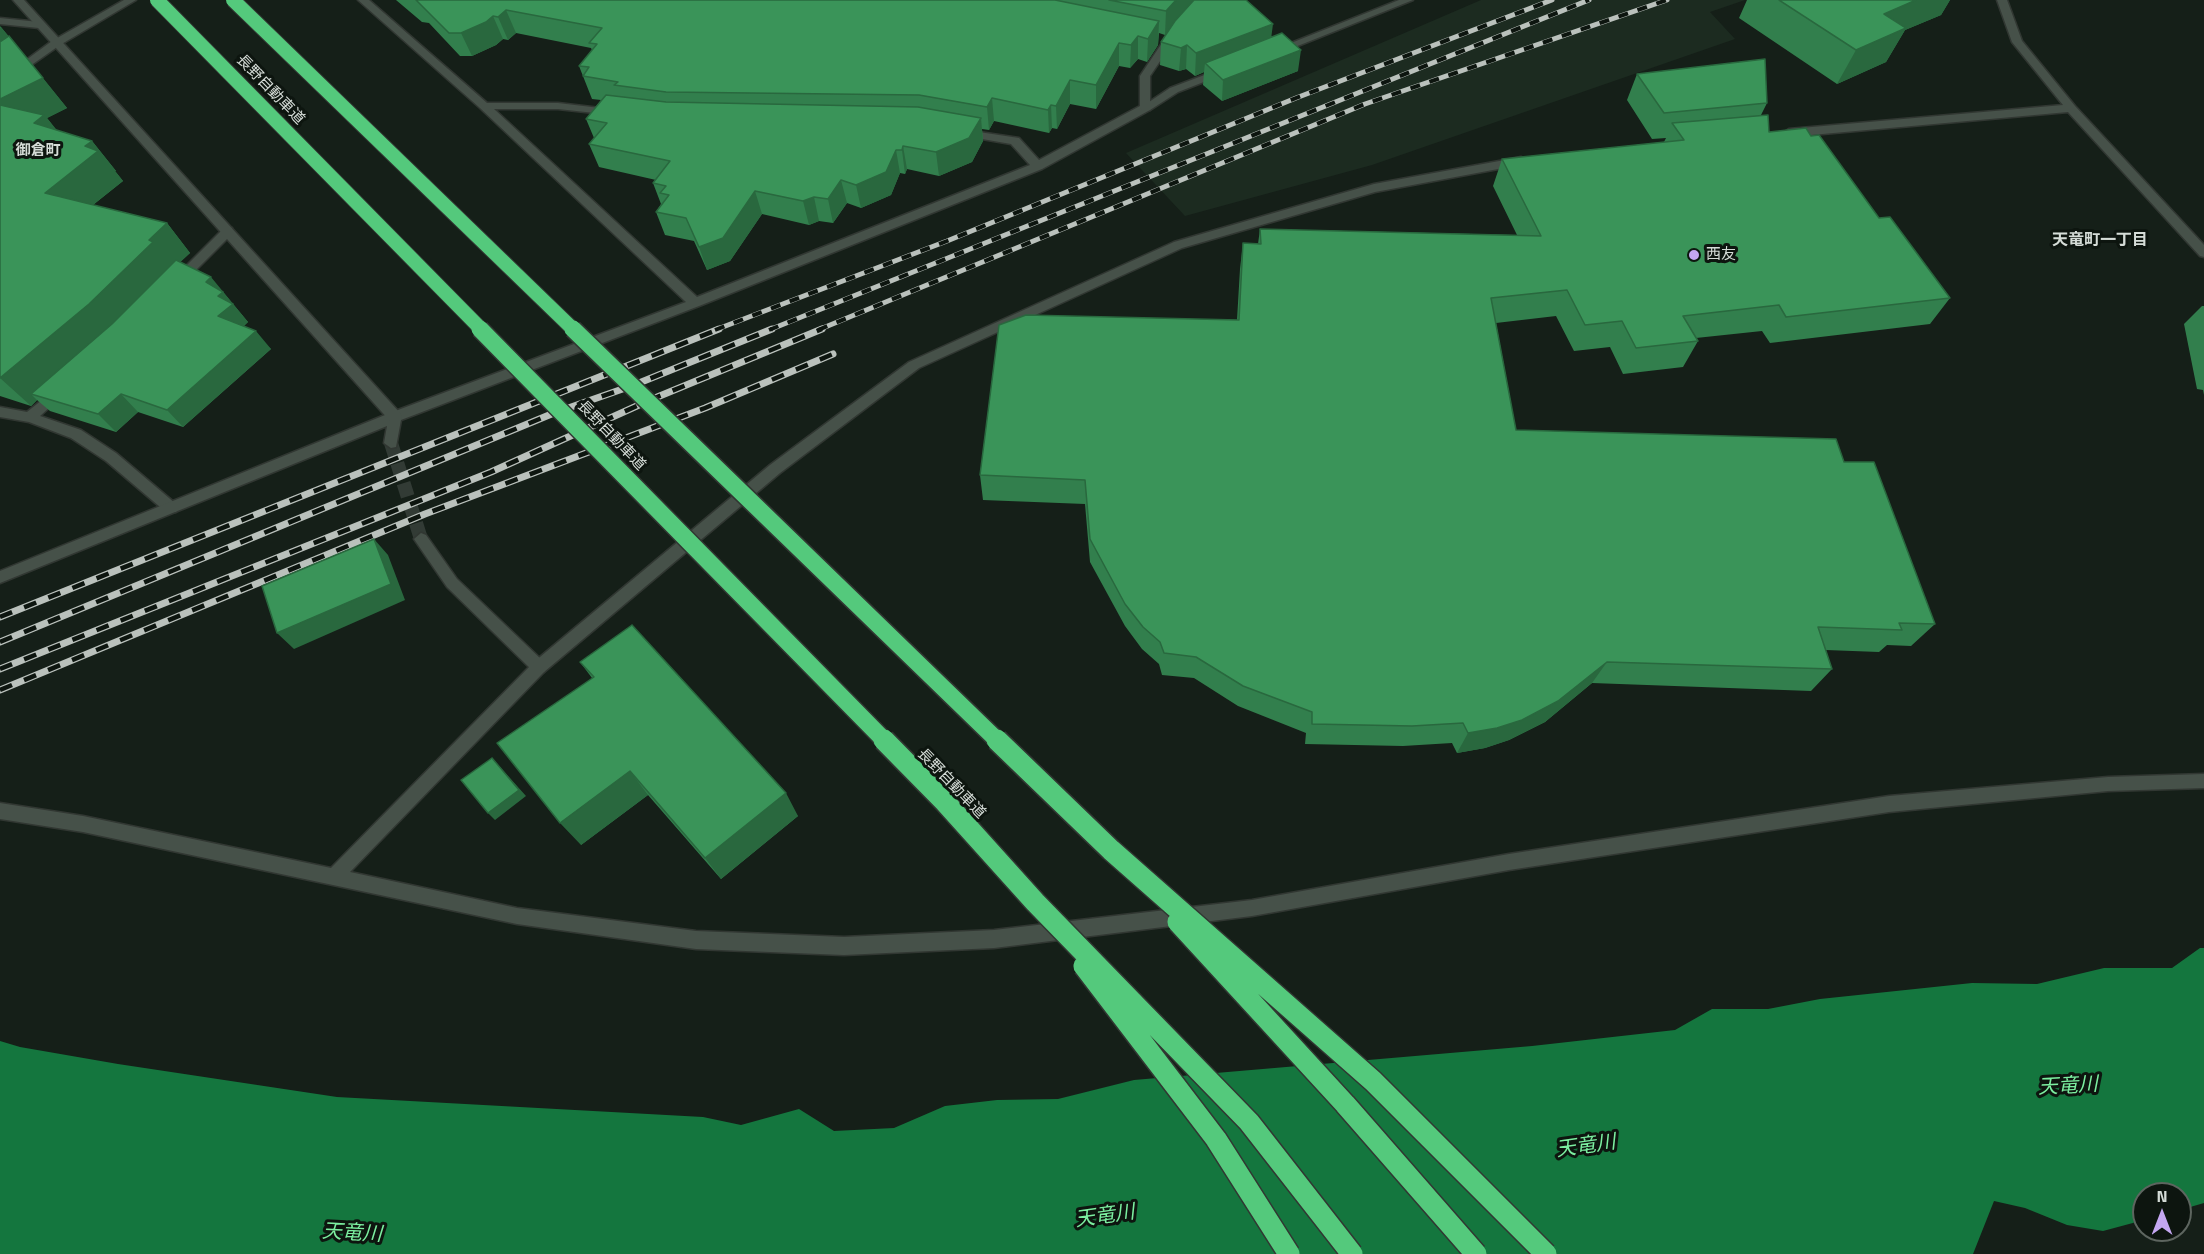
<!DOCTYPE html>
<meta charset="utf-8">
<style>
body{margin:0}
#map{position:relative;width:2204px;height:1254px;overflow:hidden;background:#151f18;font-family:"Titillium Web",sans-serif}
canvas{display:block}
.north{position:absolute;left:2132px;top:1182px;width:60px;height:60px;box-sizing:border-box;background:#0d150f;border:2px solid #5d655f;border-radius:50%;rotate:0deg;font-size:16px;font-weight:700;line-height:24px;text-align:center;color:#d5dcd7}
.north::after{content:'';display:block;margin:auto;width:21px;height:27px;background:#c4a7f1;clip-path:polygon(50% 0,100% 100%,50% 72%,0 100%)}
</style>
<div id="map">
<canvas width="2204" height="1254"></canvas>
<div class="north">N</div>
</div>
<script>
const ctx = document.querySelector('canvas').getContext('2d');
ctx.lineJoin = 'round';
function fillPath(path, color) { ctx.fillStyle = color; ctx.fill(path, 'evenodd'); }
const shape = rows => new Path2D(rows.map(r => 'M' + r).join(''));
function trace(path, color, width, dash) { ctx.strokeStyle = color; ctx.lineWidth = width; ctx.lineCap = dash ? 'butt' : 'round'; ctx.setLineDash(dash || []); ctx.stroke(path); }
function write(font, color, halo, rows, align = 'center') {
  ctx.font = font + ' "Titillium Web","Noto Sans JP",sans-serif'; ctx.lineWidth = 6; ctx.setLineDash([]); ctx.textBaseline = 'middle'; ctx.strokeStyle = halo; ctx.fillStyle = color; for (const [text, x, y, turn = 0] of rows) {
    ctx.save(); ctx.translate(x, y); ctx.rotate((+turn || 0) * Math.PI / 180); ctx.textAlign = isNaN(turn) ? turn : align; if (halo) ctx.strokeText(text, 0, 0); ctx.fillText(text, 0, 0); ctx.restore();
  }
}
fillPath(shape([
 [1481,0,1745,0,1710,12,1735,39,1372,165,1185,216,1126,153]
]), '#1c2b20');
fillPath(shape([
 [2200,948,2204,948,2204,1203,2180,1210,2180,1194,2144,1194,2144,1220,2103,1231,2067,1225,2025,1208,1994,1201,1973,1254,0,1254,0,1041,20,1047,118,1064,337,1097,703,1117,741,1125,799,1109,834,1131,894,1128,945,1106,997,1100,1058,1099,1134,1080,1532,1046,1675,1030,1712,1009,1768,1009,1820,999,1972,983,2037,984,2104,968,2172,968]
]), '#14763e');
trace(shape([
 [391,443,421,539]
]), '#323b35', 14, [14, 7]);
const service = shape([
 [228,227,232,228,232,234,182,284,174,284,174,278,224,228,228,227],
 [57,388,62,390,64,393,62,396,40,416,81,430,116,453,176,504,178,508,176,512,166,512,106,461,71,438,29,422,0,417,0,407,27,412,57,388]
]);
const minor = shape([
 [124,0,136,0,60,45,0,87,0,79,52,41,124,0],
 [358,0,369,0,487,103,558,103,617,110,619,112,613,115,558,109,494,109,697,297,1030,165,1011,144,959,135,959,129,1019,138,1039,160,1140,106,1140,76,1168,34,1177,36,1150,76,1150,110,1042,169,699,306,401,420,396,447,391,448,384,443,387,426,0,583,0,571,390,413,686,302,480,108,358,0],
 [0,18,39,22,44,25,39,28,0,24,0,18],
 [421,533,426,535,457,579,544,662,547,667,544,672,539,674,534,672,447,587,414,539,421,533]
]);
const tertiary = shape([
 [13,0,24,0,400,413,402,417,400,421,390,421,13,0],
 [1399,0,1413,0,1280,53,1271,51,1399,0],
 [1997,0,2007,0,2022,41,2075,106,2204,245,2204,257,2200,256,2068,112,1789,137,1783,133,1789,129,2063,105,2012,42,1997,0],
 [1223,68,1228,71,1227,73,1178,92,1150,110,1142,110,1140,108,1170,88,1223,68],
 [1521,157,1527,161,1525,164,1375,192,1182,248,919,368,780,473,544,672,350,872,517,908,696,931,844,937,994,930,1252,900,1509,854,1889,796,2108,777,2204,774,2204,788,2108,791,1889,812,1509,870,1252,916,994,948,844,955,696,949,517,924,83,832,0,819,0,803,83,816,331,868,534,662,770,465,909,362,1174,242,1374,184,1521,157]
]);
trace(service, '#313732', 3);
trace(minor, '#313732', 3);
trace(tertiary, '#313732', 3);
fillPath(service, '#465149');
fillPath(minor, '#465149');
fillPath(tertiary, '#465149');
const railFar1 = shape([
 [715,330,947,241,1296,98,1552,0],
 [769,330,1589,0],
 [818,330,1365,104,1667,0]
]);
const rail = shape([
 [0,617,719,329],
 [0,642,554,413,634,385,772,329],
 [0,669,491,472,650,400,822,329],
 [0,690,425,514,705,408,833,354]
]);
trace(railFar1, '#bac1bc', 5);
trace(rail, '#bac1bc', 7);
trace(railFar1, '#0d150f', 4, [10]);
trace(rail, '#0d150f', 4.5, [13]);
const motorwayBridgeFar2 = shape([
 [157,0,482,330],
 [233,0,574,330]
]);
const motorwayBridgeFar1 = shape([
 [480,329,886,742],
 [573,329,999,742]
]);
const motorwayBridge = shape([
 [884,740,945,802,1035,902,1249,1122,1352,1254],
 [997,740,1111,850,1373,1081,1546,1254],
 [1178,922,1345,1104,1476,1254],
 [1084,966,1216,1139,1289,1254]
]);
trace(motorwayBridgeFar2, '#313732', 16, []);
trace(motorwayBridgeFar1, '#313732', 20, []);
trace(motorwayBridge, '#313732', 24, []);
trace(motorwayBridgeFar2, '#54c97c', 14);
trace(motorwayBridgeFar1, '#54c97c', 17);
trace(motorwayBridge, '#54c97c', 21);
fillPath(shape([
 [396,0,1246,0,1272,37,1298,71,1222,101,1203,85,1204,72,1195,76,1186,69,1179,71,1160,65,1161,42,1169,30,1165,35,1159,33,1158,45,1147,62,1138,59,1130,68,1119,66,1096,109,1070,104,1057,129,1052,128,1049,133,994,121,989,130,982,129,983,141,972,162,939,176,907,169,905,174,900,173,891,195,861,208,847,203,833,223,819,221,809,225,762,214,730,261,707,270,694,241,665,235,656,212,661,204,653,183,656,180,599,167,589,144,594,138,586,119,601,100,592,99,579,66,592,50,591,48,516,33,508,40,503,39,496,45,472,56,460,56,429,23,422,22],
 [1747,0,1950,0,1941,15,1905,30,1886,62,1837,84,1739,18],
 [0,26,67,108,47,118,56,130,92,141,116,171,115,171,123,181,93,205,167,223,190,253,180,262,223,292,248,322,244,326,271,349,183,427,138,412,116,432,50,411,37,400,31,406,0,396],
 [1637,74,1767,103,1761,115,1769,132,1811,136,1879,218,1950,298,1930,324,1770,343,1762,331,1696,338,1698,341,1683,367,1623,374,1610,347,1574,351,1556,316,1496,323,1516,430,1844,462,1935,624,1911,646,1887,645,1879,652,1826,650,1832,669,1811,691,1592,683,1545,722,1509,740,1485,748,1457,753,1452,743,1403,746,1305,744,1306,733,1238,706,1194,678,1162,675,1159,664,1142,649,1125,626,1090,562,1085,504,983,500,980,475,1237,320,1240,269,1243,243,1258,244,1260,229,1517,235,1493,186,1502,159,1664,142,1666,138,1652,139,1627,100],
 [2202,306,2204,306,2204,395,2203,390,2197,389,2184,324],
 [580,662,798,816,721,879,648,795,581,845,592,678]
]), '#327f4d');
fillPath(shape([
 [1176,0,1195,0,1165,35,1166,11],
 [1916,0,1950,0,1941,15,1905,30,1886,62,1837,84,1856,50,1884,14],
 [506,10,516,33,508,40,498,17],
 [493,16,503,39,496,45,472,56,461,33],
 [1159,21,1158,45,1147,62,1148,39],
 [1273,24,1270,47,1205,63,1204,72,1195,76,1196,53],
 [1,27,26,57,0,76,0,28],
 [1138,36,1138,59,1130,68,1131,45],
 [1119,43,1119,66,1096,109,1096,85],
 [1187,45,1186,69,1179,71,1181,48],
 [1301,50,1298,71,1222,101,1223,80],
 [43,78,67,108,47,118,69,145,0,113,0,99],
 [1070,80,1070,104,1057,129,1056,106],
 [992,98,994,121,989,130,987,107],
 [1051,105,1052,128,1049,133,1048,110],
 [981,118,983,141,972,162,939,176,936,152],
 [92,141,116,171,115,171,123,181,71,222,45,193,85,146],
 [903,146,907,169,905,174,902,150],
 [896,150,900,173,891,195,861,208,856,185],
 [841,180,847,203,833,223,828,199],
 [755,191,762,214,730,261,707,270,699,247],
 [814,197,819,221,809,225,803,201],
 [167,223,190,253,174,268,177,271,31,394,37,400,31,406,0,378],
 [211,277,248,322,233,334,218,316,206,282],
 [256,331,271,349,183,427,167,410],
 [121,394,138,412,116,432,98,414],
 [374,539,388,555,405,600,294,649,277,633],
 [1607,662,1592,683,1545,722,1509,740,1485,748,1457,753,1468,733],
 [492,758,526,796,495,820,488,813],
 [630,771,648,795,581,845,560,823],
 [786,793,798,816,721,879,705,858]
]), '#29683e');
const building = shape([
 [416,0,1055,0,1159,21,1148,39,1138,36,1131,45,1119,43,1096,85,1070,80,1056,106,1051,105,1048,110,992,98,987,107,919,95,666,92,614,85,618,82,583,76,589,67,579,66,597,44,589,43,602,28,506,10,498,17,493,16,486,22,461,33,449,33,416,0],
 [1109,0,1176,0,1166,11,1109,0],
 [1194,0,1246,0,1273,24,1196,53,1187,45,1181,48,1161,42,1175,21,1194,0],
 [1779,0,1916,0,1884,14,1906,28,1856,50,1779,0],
 [1282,33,1301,50,1223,80,1205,63,1282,33],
 [9,36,43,78,0,99,0,42,9,36],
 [1765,59,1767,103,1664,113,1637,74,1765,59],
 [606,95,666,102,918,107,981,118,969,138,936,152,903,146,902,150,896,150,886,172,856,185,841,180,828,199,814,197,803,201,755,191,723,238,699,247,686,218,656,212,669,195,660,193,666,186,653,183,670,161,589,144,607,123,586,119,606,95],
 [0,105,44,115,34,123,92,141,85,146,98,151,45,193,167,223,149,240,153,242,89,304,0,378,0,105],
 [1768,115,1769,132,1806,128,1811,136,1819,135,1879,218,1890,217,1950,298,1786,317,1779,305,1683,316,1698,341,1636,348,1622,321,1585,325,1567,290,1491,298,1516,430,1836,439,1844,462,1874,462,1935,624,1899,623,1902,630,1818,627,1832,669,1607,662,1558,701,1522,720,1497,728,1468,733,1463,723,1412,726,1312,724,1312,712,1243,686,1196,657,1164,653,1160,642,1143,627,1125,604,1090,539,1085,480,980,475,999,325,1026,315,1239,320,1243,243,1261,244,1260,229,1541,236,1502,159,1684,140,1672,123,1768,115],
 [176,260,211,277,206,282,223,292,218,296,233,304,218,316,256,331,167,410,121,394,98,414,31,394,112,324,176,260],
 [374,539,391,584,277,633,262,586,374,539],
 [632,625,786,793,705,858,630,771,560,823,497,743,594,677,580,662,632,625],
 [492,758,519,790,488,813,461,780,492,758]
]);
fillPath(building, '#3a9459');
trace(building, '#29683e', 1.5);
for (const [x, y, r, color] of [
 [1694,255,6,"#c4a7f1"]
]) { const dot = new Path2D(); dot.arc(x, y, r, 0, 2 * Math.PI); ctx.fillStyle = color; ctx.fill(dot); trace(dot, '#0d150f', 2); }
write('15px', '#d5dcd7', '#0d150f', [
 ["長野自動車道",270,90,46],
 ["長野自動車道",611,436,46],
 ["長野自動車道",951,784,46]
]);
write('bold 15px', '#d5dcd7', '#0d150f', [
 ["御倉町",38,151]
]);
write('15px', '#d5dcd7', '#0d150f', [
 ["西友",1706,255]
], 'left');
write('bold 16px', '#d5dcd7', '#0d150f', [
 ["天竜町一丁目",2100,241]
]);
write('italic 20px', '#7cefa0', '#0d150f', [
 ["天竜川",2068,1087,-3],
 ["天竜川",1586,1147,-8],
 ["天竜川",1105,1217,-8],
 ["天竜川",352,1234,3]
]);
</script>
